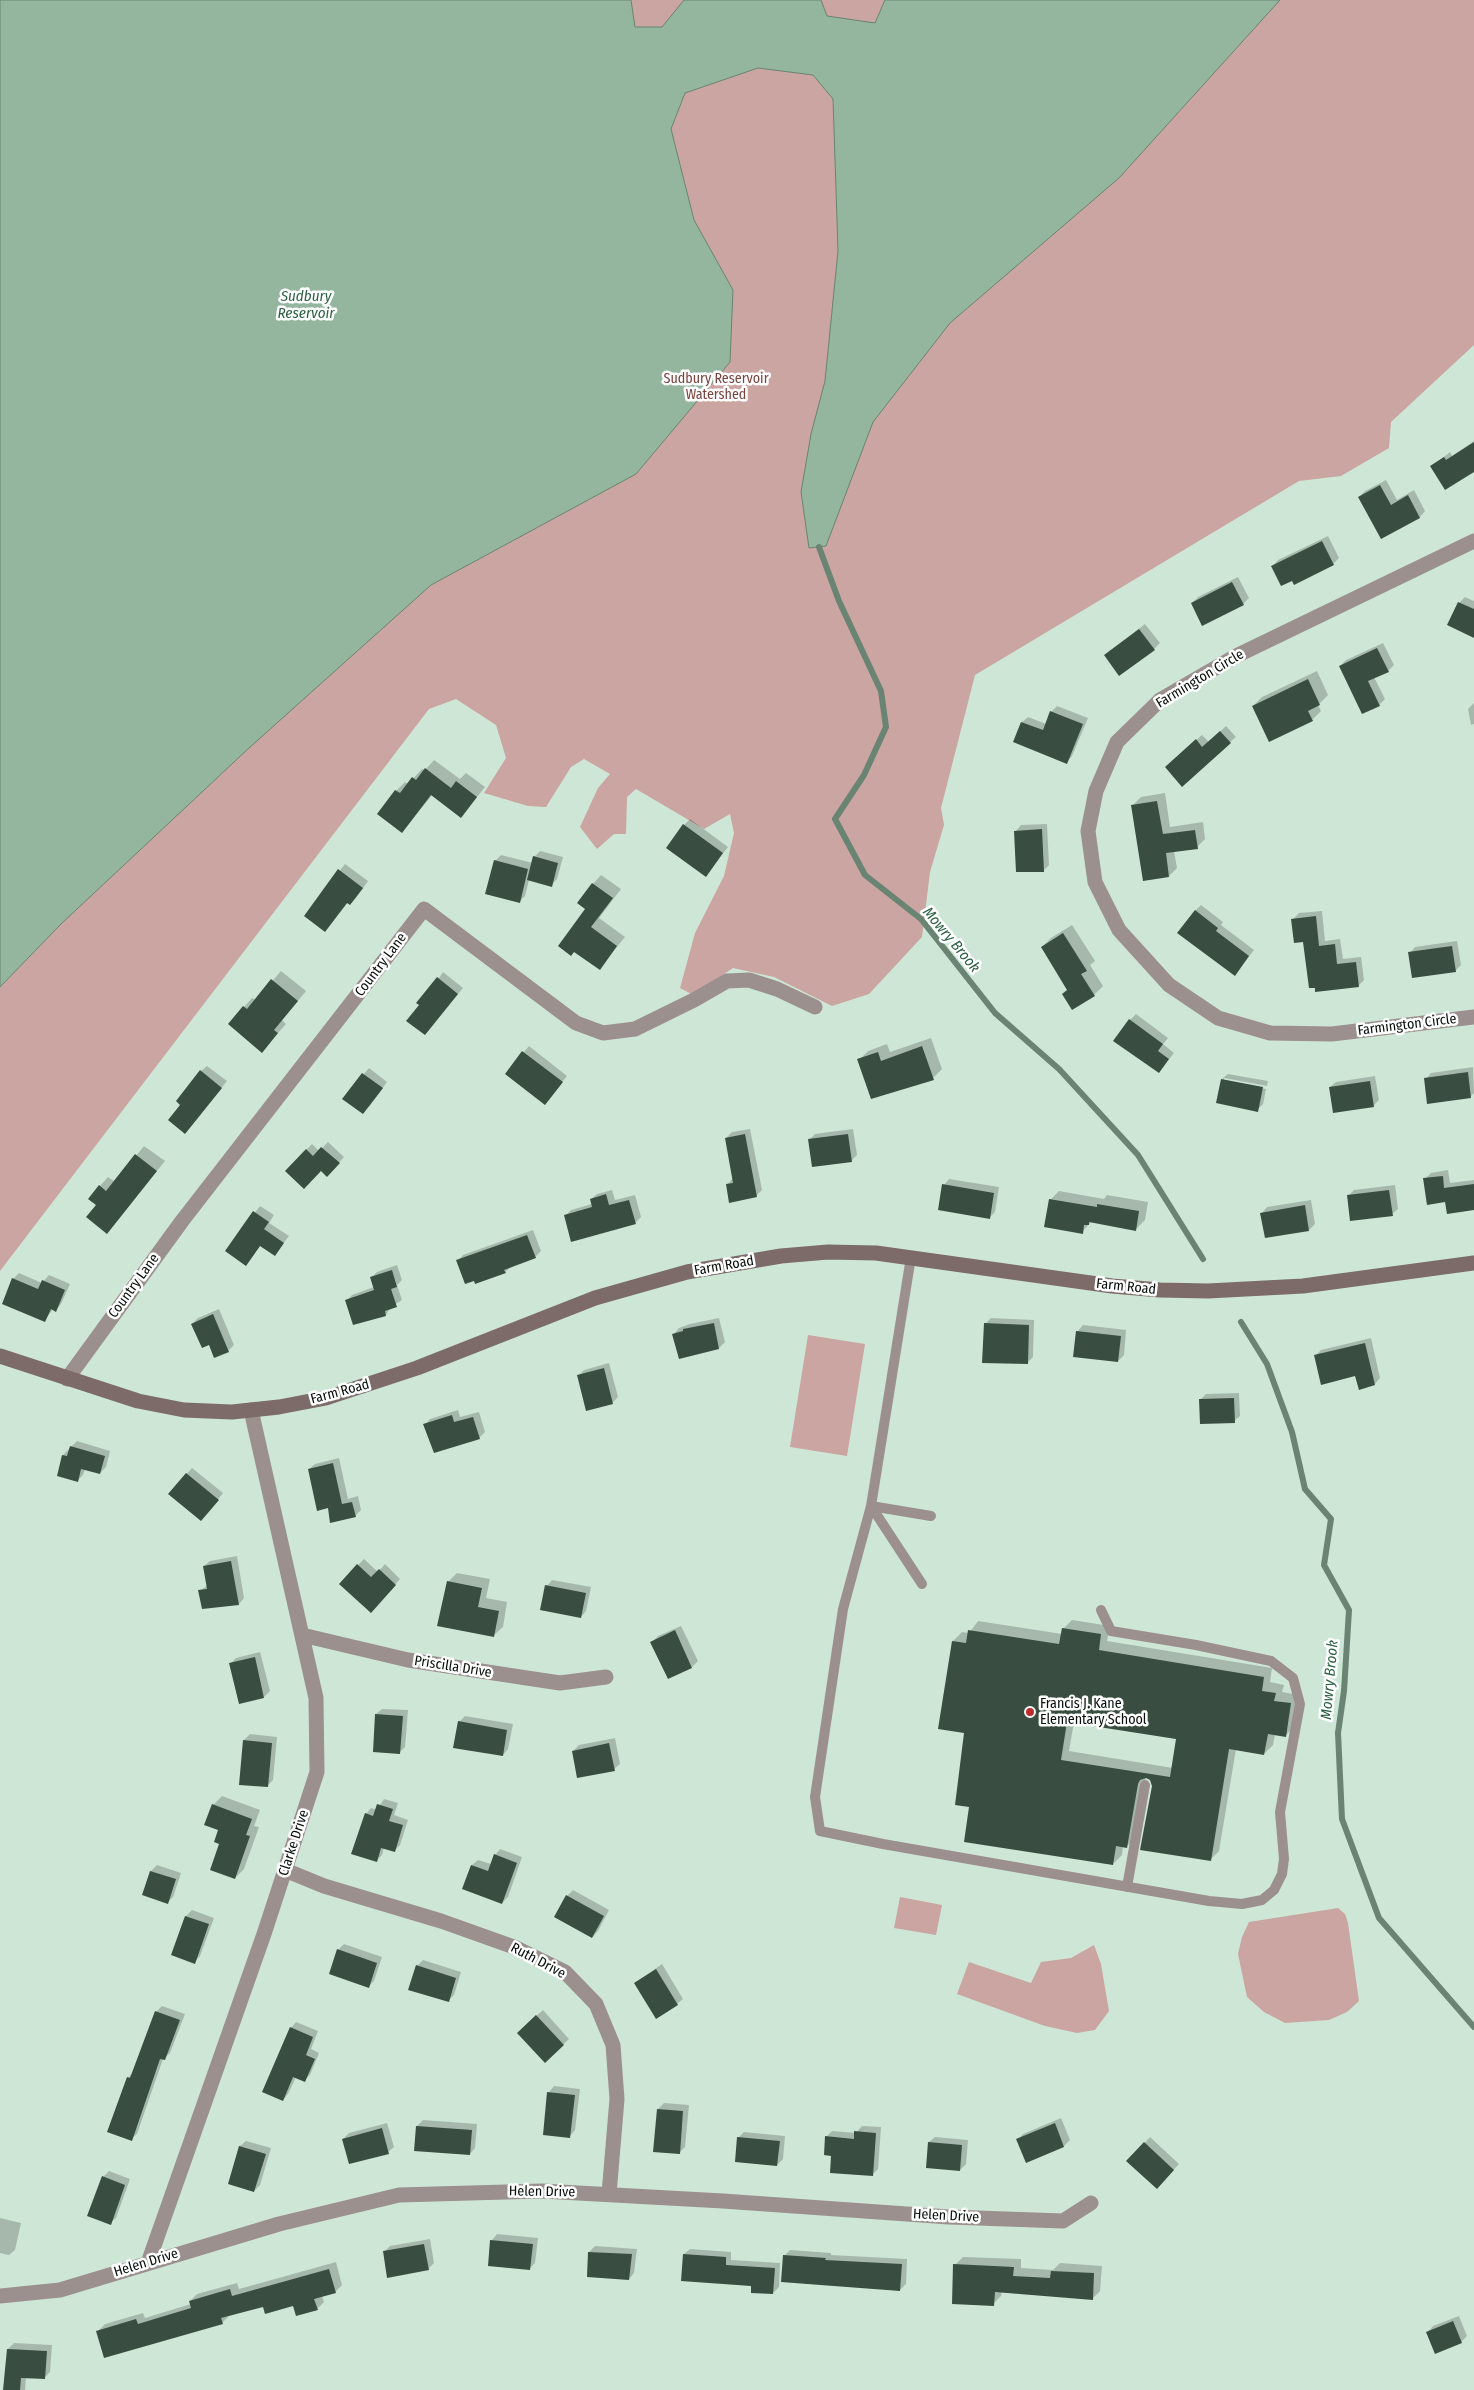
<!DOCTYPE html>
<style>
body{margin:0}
canvas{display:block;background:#cee6d6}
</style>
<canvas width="1474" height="2390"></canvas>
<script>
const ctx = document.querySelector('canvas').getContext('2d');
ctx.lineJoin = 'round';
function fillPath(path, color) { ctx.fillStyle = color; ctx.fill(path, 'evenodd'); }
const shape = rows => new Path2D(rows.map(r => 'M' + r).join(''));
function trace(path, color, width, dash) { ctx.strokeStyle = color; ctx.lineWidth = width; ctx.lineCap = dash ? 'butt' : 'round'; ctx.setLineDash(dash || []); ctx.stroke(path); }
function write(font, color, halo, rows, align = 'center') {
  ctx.font = font + ' "Fira Sans Condensed",sans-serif'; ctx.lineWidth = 5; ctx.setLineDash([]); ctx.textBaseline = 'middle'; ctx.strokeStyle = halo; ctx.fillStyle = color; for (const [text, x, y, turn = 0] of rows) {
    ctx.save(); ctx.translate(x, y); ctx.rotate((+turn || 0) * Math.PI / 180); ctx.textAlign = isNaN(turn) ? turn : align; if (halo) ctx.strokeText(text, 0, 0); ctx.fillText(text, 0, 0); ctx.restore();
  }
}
fillPath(shape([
 [0,0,1474,0,1474,345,1391,422,1389,448,1341,476,1299,481,975,675,941,808,944,825,930,872,922,937,869,994,832,1006,774,977,733,968,693,995,680,988,695,933,724,876,734,833,730,814,704,829,636,789,627,797,626,834,614,834,597,849,580,827,598,788,610,774,584,759,571,767,546,807,528,806,484,793,506,758,496,725,456,699,429,709,0,1271],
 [808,1335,865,1344,847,1456,790,1447],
 [900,1897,942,1905,936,1935,894,1928],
 [1338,1908,1345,1914,1348,1923,1359,2001,1347,2012,1329,2020,1285,2023,1264,2012,1247,1997,1238,1954,1242,1937,1249,1922],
 [1094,1945,1101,1964,1109,2011,1095,2030,1077,2033,1045,2026,957,1994,969,1962,1031,1983,1041,1962,1071,1958]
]), '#cba5a1');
const water = shape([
 [0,0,631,0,635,27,662,27,684,0,821,0,827,16,875,23,885,0,1280,0,1119,178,950,323,873,422,826,546,809,548,801,492,811,434,825,381,838,251,833,99,813,75,758,68,685,93,671,129,694,220,733,290,730,362,636,474,431,585,249,748,61,924,0,987,0,0]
]);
fillPath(water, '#94b69f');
trace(water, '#698472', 1);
fillPath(shape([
 [1474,441,1474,471,1431,467,1450,452,1452,456],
 [1386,480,1397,500,1414,490,1425,511,1420,517,1382,538,1359,497,1365,491],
 [1328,536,1339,558,1333,564,1273,566,1278,560],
 [1238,577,1249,598,1243,604,1192,603,1198,597],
 [1465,597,1474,601,1474,636,1449,624,1460,602],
 [1145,624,1160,643,1154,649,1105,655],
 [1383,643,1394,665,1388,671,1374,677,1385,699,1379,705,1340,666,1346,660],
 [1317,671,1328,695,1318,705,1321,711,1312,720,1253,706,1262,697],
 [1474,703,1474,724,1471,725,1468,709],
 [1057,706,1088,718,1072,756,1067,762,1015,742,1022,722,1028,717,1046,724,1051,712],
 [1226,726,1236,737,1230,742,1172,762,1202,735,1209,742],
 [434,760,460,779,466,773,485,787,461,817,432,795,402,832,396,791,405,782,408,784,422,769,425,770],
 [1165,793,1170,827,1203,822,1205,839,1197,847,1174,851,1177,868,1169,876,1133,805,1141,797],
 [690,819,728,847,706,875,684,825],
 [1047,824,1049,865,1043,871,1016,831,1021,825],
 [540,851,563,857,557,879,551,885,529,880,525,896,519,902,495,861,501,855,533,863,534,857],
 [345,864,368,881,356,898,350,904,348,902,325,931,305,916],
 [601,875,621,889,599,918,625,937,599,969,587,908,593,884],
 [1201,905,1223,922,1221,925,1254,950,1240,968,1195,911],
 [1322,911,1325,941,1340,939,1343,959,1361,957,1364,980,1358,986,1304,941,1293,919,1299,913],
 [1072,925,1095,961,1090,965,1103,986,1094,995,1068,989,1042,947,1051,938],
 [1457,941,1461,965,1455,971,1410,953,1415,947],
 [281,971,306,991,282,1020,286,1024,262,1051,229,1024,252,998,256,1000],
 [443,972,463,988,430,1028,421,1005],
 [1136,1014,1168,1038,1163,1044,1174,1053,1159,1072,1130,1020],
 [931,1038,942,1069,933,1078,859,1060,868,1051,887,1044,890,1052],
 [529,1046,567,1076,545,1103,506,1073],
 [207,1066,227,1081,191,1126,182,1105,201,1071],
 [1473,1067,1474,1093,1470,1097,1426,1079,1431,1073],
 [369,1068,387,1082,369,1107,344,1098],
 [1228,1074,1268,1081,1267,1086,1224,1078,1224,1081,1266,1089,1263,1104,1257,1110,1222,1079],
 [1375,1076,1379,1100,1373,1106,1330,1087,1336,1082],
 [750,1129,762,1190,756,1196,727,1185,733,1178,726,1138,732,1132],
 [853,1129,857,1155,851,1161,809,1140,815,1134],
 [328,1142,344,1157,327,1175,321,1170,286,1171,312,1144,319,1151],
 [144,1146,165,1161,107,1232,98,1204,100,1186,108,1177,115,1182],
 [1448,1170,1450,1183,1474,1180,1474,1209,1446,1201,1425,1179,1431,1173],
 [949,1179,999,1187,995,1212,989,1218,944,1185],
 [1395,1185,1398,1209,1392,1214,1348,1196,1354,1190],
 [612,1190,615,1200,635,1195,641,1217,636,1222,565,1216,571,1210,592,1204,591,1199,597,1194],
 [1059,1191,1104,1199,1107,1195,1148,1202,1145,1220,1136,1229,1092,1221,1082,1232,1050,1200],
 [1311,1200,1315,1224,1309,1230,1266,1237,1262,1213,1267,1207],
 [260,1206,274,1215,269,1223,289,1236,275,1254,261,1245,246,1264,226,1251],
 [533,1230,541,1251,535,1257,511,1267,505,1272,458,1261,463,1255],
 [397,1265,402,1280,397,1285,402,1300,391,1307,386,1315,347,1300,352,1295,374,1287,371,1278,377,1272],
 [19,1273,42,1283,49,1275,70,1284,61,1304,56,1310,53,1309,45,1320,13,1279],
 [219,1309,234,1345,228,1351,209,1344,192,1324,198,1318],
 [719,1318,725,1342,719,1348,680,1358,674,1334,679,1328,690,1324],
 [991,1318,1034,1320,1033,1357,1027,1363,985,1324],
 [1083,1325,1126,1330,1124,1355,1118,1361,1075,1356,1078,1331],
 [1371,1338,1380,1378,1375,1384,1315,1356,1321,1350],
 [609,1363,618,1397,612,1403,579,1375,584,1370],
 [1239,1393,1240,1416,1234,1421,1200,1400,1206,1394],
 [458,1410,460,1417,479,1412,485,1432,479,1438,425,1425,430,1419],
 [77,1441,110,1451,106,1467,100,1473,85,1469,83,1475,78,1480,58,1475,63,1455],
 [339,1458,348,1499,358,1496,361,1510,355,1516,329,1507,309,1469,315,1464],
 [192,1468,223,1493,207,1514,170,1493],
 [237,1556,244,1598,239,1604,200,1591,208,1585,204,1566,210,1561],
 [364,1559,378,1572,385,1564,400,1579,377,1605,358,1565],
 [457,1573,490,1579,486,1598,507,1602,503,1627,494,1635,448,1582],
 [552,1580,591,1587,586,1611,581,1617,547,1586],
 [1072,1620,1110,1626,1107,1641,1272,1668,1270,1682,1284,1685,1282,1692,1299,1695,1294,1727,1285,1736,1275,1734,1273,1745,1264,1754,1236,1749,1219,1851,1210,1860,1153,1786,1151,1779,1146,1777,1135,1838,1126,1847,1123,1846,1122,1855,1113,1864,971,1805,966,1732,953,1641,962,1632,969,1633,978,1621,1062,1634,1063,1629],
 [1074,1722,1178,1738,1173,1768,1069,1751],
 [681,1626,698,1661,692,1667,668,1678,652,1642,658,1636],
 [260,1652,270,1691,264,1697,231,1663,236,1658],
 [382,1709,408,1710,405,1747,400,1752,376,1714],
 [465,1716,513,1724,508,1749,503,1755,459,1722],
 [250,1734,277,1737,273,1780,267,1786,240,1784,244,1740],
 [615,1738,620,1764,614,1769,573,1751,579,1745],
 [222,1796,260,1810,254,1826,259,1827,244,1869,235,1878,221,1843,213,1805],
 [384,1799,398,1803,394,1815,408,1820,400,1845,394,1851,384,1847,382,1855,376,1861,366,1814,371,1808,377,1810],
 [500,1849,522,1857,508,1897,502,1903,472,1865,478,1860,491,1864,495,1855],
 [157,1865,181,1873,173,1897,168,1902,144,1895,151,1871],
 [573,1890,609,1910,598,1931,592,1937,567,1896],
 [192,1910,214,1918,200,1956,194,1962,173,1954,186,1916],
 [344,1944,382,1957,374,1981,368,1987,338,1950],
 [423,1960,461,1972,454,1995,448,2001,417,1966],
 [662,1964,683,1999,677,2004,635,1983],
 [162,2006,185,2014,170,2053,163,2059,137,2134,131,2139,128,2078,134,2071,156,2012],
 [543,2010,569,2039,545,2062,524,2027],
 [296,2022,318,2031,311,2049,319,2053,310,2075,304,2080,296,2077,288,2094,283,2100,291,2028],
 [554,2086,580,2089,575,2130,570,2136,549,2092],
 [664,2103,689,2105,685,2147,679,2153,658,2109],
 [1061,2118,1070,2140,1064,2146,1027,2161,1018,2139,1023,2134],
 [423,2120,477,2124,475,2148,470,2154,417,2126],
 [387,2123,394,2147,388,2152,343,2139,349,2133],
 [862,2126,881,2127,878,2169,872,2175,833,2155,826,2137,832,2131,856,2133],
 [744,2132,785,2136,783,2159,777,2165,738,2138],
 [935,2137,968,2140,966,2164,960,2170,929,2142],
 [1150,2137,1179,2164,1157,2188,1128,2161],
 [246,2141,271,2148,260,2185,254,2191,229,2183,240,2146],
 [109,2171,130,2179,116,2218,110,2223,103,2177],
 [0,2218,21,2223,15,2250,9,2255,0,2253],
 [497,2234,538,2238,535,2263,530,2268,489,2264,492,2240],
 [430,2239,434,2263,428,2269,384,2252,390,2246],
 [595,2246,637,2249,634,2273,629,2279,589,2252],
 [690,2249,731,2252,731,2260,780,2263,779,2287,773,2293,753,2285,684,2254],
 [790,2250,831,2253,831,2255,907,2259,906,2284,900,2290,784,2256],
 [963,2257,1021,2259,1021,2268,1053,2270,1060,2263,1102,2266,1100,2291,1092,2299,1002,2291,1001,2296,993,2304,955,2265],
 [336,2262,342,2285,335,2292,322,2296,324,2302,317,2309,294,2304,264,2305,229,2316,222,2323,98,2331,105,2324,143,2313,145,2318,191,2304,190,2301,197,2294,237,2283,239,2289],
 [1459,2316,1467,2336,1461,2342,1428,2332,1433,2326],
 [14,2343,52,2345,50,2372,44,2378,26,2377,25,2390,5,2390,8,2349]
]), '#0003');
trace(shape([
 [819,547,839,601,881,691,886,727,864,775,835,819,865,875,921,919,995,1013,1059,1069,1138,1155,1203,1259],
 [1241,1322,1267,1364,1292,1432,1305,1489,1331,1519,1324,1565,1349,1610,1344,1691,1338,1733,1342,1819,1379,1918,1474,2027]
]), '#698472', 6);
fillPath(shape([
 [1474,442,1474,472,1445,490,1430,466,1444,457,1446,460],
 [1380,485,1391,505,1408,495,1420,518,1381,539,1358,497],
 [1322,541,1334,565,1294,585,1292,581,1281,586,1271,566],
 [1232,582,1244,605,1202,626,1191,603],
 [1458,602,1474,609,1474,638,1447,625],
 [1139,629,1155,650,1119,676,1104,655],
 [1377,648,1389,672,1368,681,1380,706,1362,714,1339,666],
 [1308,679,1320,705,1308,711,1313,721,1269,742,1252,706],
 [1050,711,1083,724,1067,764,1013,742,1021,722,1043,730],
 [1220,731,1231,743,1182,787,1165,767,1196,739,1202,747],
 [425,768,451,788,456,781,477,797,461,818,431,795,402,833,377,814,395,790,400,793,412,777,416,780],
 [1157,801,1163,834,1195,830,1198,849,1166,853,1169,877,1143,881,1131,805],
 [683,824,723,853,706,877,666,848],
 [1042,829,1044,872,1016,872,1014,831],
 [533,856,558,863,552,887,527,880],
 [494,860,528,869,520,903,485,894],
 [338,869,363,888,350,905,347,903,325,932,304,916],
 [592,883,613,898,591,927,617,946,600,970,574,952,571,956,558,946,585,909,577,903],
 [1195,910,1218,928,1216,931,1249,956,1235,976,1177,933],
 [1316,916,1319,946,1335,944,1337,964,1356,962,1359,987,1315,992,1315,988,1309,988,1303,942,1294,943,1291,919],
 [1063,933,1087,971,1081,974,1095,996,1072,1010,1062,994,1067,990,1041,947],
 [1452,946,1456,972,1412,978,1408,952],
 [437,977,458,994,425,1035,406,1021,419,1005,416,1003],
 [271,979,298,1001,274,1030,278,1033,262,1053,228,1024,243,1006,247,1009],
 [1129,1019,1163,1044,1158,1051,1169,1059,1159,1073,1113,1041],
 [922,1046,934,1080,871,1099,857,1059,878,1052,881,1061],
 [522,1051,563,1082,545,1105,505,1074],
 [200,1070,222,1088,185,1134,168,1120,180,1105,176,1101],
 [1468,1072,1471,1098,1427,1104,1424,1078],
 [362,1073,383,1088,363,1114,342,1099],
 [1221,1079,1263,1087,1258,1112,1216,1103],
 [1370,1081,1374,1107,1333,1113,1329,1087],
 [745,1134,757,1197,729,1203,726,1184,733,1183,725,1138],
 [848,1134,852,1162,812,1167,808,1139],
 [321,1147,340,1163,327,1177,321,1171,304,1189,285,1171,306,1149,313,1156],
 [135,1154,157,1171,107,1234,86,1217,96,1205,88,1199,99,1185,106,1191],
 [1443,1176,1444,1188,1474,1184,1474,1210,1447,1214,1445,1202,1427,1205,1423,1178],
 [942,1184,994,1193,990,1219,938,1210],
 [1389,1190,1393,1216,1350,1221,1347,1195],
 [606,1194,609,1205,629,1200,636,1224,571,1242,564,1215,592,1207,590,1199],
 [1049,1199,1097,1207,1097,1204,1139,1211,1136,1231,1089,1222,1089,1225,1084,1225,1083,1234,1044,1227],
 [1305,1205,1309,1231,1265,1238,1260,1213],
 [253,1211,269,1222,264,1229,284,1243,275,1256,260,1246,246,1266,225,1251],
 [527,1235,536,1258,504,1270,506,1273,475,1284,474,1281,465,1284,456,1260],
 [392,1270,397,1287,391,1289,397,1307,385,1311,386,1316,353,1325,345,1300,374,1290,370,1277],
 [12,1278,38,1289,42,1280,65,1290,56,1312,51,1309,45,1322,2,1304],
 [213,1314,229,1352,214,1358,209,1345,202,1348,191,1324],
 [714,1323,719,1349,679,1359,672,1334,683,1331,683,1329],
 [984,1323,1029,1325,1028,1364,982,1363],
 [1076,1331,1121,1336,1118,1362,1073,1357],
 [1365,1343,1375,1385,1359,1390,1355,1376,1321,1385,1314,1355],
 [604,1368,613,1404,586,1411,577,1375],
 [1234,1398,1235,1423,1200,1424,1199,1399],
 [452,1415,454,1422,473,1417,480,1439,434,1453,423,1424],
 [70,1446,105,1456,100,1474,81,1469,78,1482,57,1476,62,1455,67,1456],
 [333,1463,342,1504,352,1502,356,1517,330,1523,328,1508,317,1511,308,1469],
 [186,1473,219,1500,201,1521,168,1494],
 [231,1561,239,1605,202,1609,198,1590,207,1589,203,1566],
 [357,1564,371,1577,379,1569,396,1585,371,1613,339,1584],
 [447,1581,482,1588,478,1607,499,1611,494,1637,437,1626],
 [545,1585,586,1593,581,1618,540,1610],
 [1062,1628,1101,1634,1099,1650,1264,1677,1262,1691,1276,1693,1274,1701,1291,1703,1286,1737,1268,1734,1264,1755,1229,1749,1211,1861,1140,1850,1152,1786,1150,1780,1146,1778,1140,1780,1138,1784,1127,1848,1116,1846,1113,1865,964,1842,969,1807,955,1805,964,1733,938,1729,952,1641,966,1643,968,1630,1059,1644],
 [1067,1722,1176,1739,1170,1777,1061,1760],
 [675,1630,692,1668,668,1679,650,1642],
 [255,1657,264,1698,239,1704,229,1663],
 [375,1714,403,1716,400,1754,373,1752],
 [458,1721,507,1730,503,1756,453,1748],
 [243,1740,272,1743,268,1787,239,1785],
 [609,1743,615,1771,577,1778,572,1751],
 [212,1804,252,1819,246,1835,250,1836,235,1879,210,1870,219,1844,214,1842,218,1830,204,1825],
 [377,1804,393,1809,389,1821,403,1825,395,1852,381,1848,377,1862,351,1854,365,1813,373,1816],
 [494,1854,517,1863,502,1904,462,1889,471,1865,488,1871],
 [150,1871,176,1879,168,1904,142,1895],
 [566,1895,604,1916,592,1938,554,1917],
 [185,1916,209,1924,195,1964,171,1955],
 [337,1949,377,1963,369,1988,329,1974],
 [416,1965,456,1978,449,2002,408,1990],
 [656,1969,678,2005,656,2019,634,1983],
 [155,2011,180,2020,165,2060,160,2059,132,2141,107,2132,127,2077,130,2078],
 [536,2015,564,2045,545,2063,517,2033],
 [290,2027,313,2037,306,2055,315,2059,305,2082,293,2077,283,2101,262,2092],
 [547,2092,575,2095,570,2138,543,2135],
 [657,2109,683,2111,680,2154,653,2152],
 [1055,2123,1064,2147,1026,2163,1016,2139],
 [416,2126,472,2130,470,2155,414,2151],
 [382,2128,389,2154,349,2164,342,2139],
 [854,2131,876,2133,873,2176,830,2173,831,2156,824,2155,825,2136,854,2139],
 [737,2137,780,2141,777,2166,735,2162],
 [928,2142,962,2145,960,2171,926,2168],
 [1144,2142,1174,2170,1157,2189,1126,2161],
 [239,2146,266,2154,254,2192,228,2184],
 [102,2176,125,2185,111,2225,87,2216],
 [490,2240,533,2244,530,2270,488,2266],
 [424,2244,429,2270,387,2278,383,2251],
 [588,2252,632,2254,629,2280,587,2277],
 [683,2254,726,2257,726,2265,775,2268,773,2294,751,2293,751,2286,681,2281],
 [783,2255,826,2258,825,2260,902,2264,900,2291,781,2282],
 [953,2264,1014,2267,1013,2276,1050,2278,1051,2271,1094,2273,1093,2300,995,2292,994,2306,952,2304],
 [329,2269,336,2293,314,2299,318,2310,296,2316,293,2306,265,2314,263,2307,221,2318,223,2324,104,2358,96,2331,136,2319,138,2324,191,2308,189,2301,230,2289,232,2296],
 [1453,2321,1462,2343,1435,2354,1426,2332],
 [7,2349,47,2351,45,2379,21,2378,20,2390,3,2390]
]), '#394d40');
trace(shape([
 [911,1257,871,1506,843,1609,815,1797,820,1831,883,1844,1209,1901,1242,1904,1262,1900,1274,1890,1282,1874,1284,1859,1280,1812,1300,1704,1293,1678,1271,1661,1196,1645,1111,1631,1101,1610],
 [871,1506,922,1584],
 [871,1506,931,1516],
 [1127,1887,1145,1785]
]), '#9c908f', 10);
trace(shape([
 [1474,541,1236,656,1160,700,1117,742,1096,791,1088,831,1095,882,1119,930,1169,985,1218,1018,1270,1033,1332,1034,1474,1017],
 [67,1379,182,1221,424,909,576,1023,603,1033,635,1029,694,1000,727,981,749,980,777,989,815,1007],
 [302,1635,408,1660,560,1683,606,1677],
 [285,1870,324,1886,441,1921,514,1947,565,1972,596,2004,613,2045,617,2099,609,2194],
 [148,2263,264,1934,317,1772,316,1698,251,1410],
 [0,2296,60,2290,279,2224,399,2195,542,2191,723,2201,949,2217,1063,2221,1091,2203]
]), '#9c908f', 15);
trace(shape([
 [0,1356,138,1401,184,1410,232,1412,279,1407,326,1398,417,1368,595,1298,687,1272,781,1256,828,1252,876,1253,1112,1286,1160,1290,1208,1291,1303,1286,1474,1263]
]), '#7c6b68', 15);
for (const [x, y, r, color] of [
 [1030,1712,5,"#bb2c2a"]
]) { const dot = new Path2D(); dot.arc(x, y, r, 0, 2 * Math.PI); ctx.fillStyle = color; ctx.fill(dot); trace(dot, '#fff', 2); }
write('14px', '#7c433d', '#fff', [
 ["Sudbury Reservoir",716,379],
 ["Watershed",716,395]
]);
write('14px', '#060e09', '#fff', [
 ["Farmington Circle",1200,679,-31],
 ["Country Lane",381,965,-53],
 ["Farmington Circle",1407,1025,-7],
 ["Farm Road",724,1266,-10],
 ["Country Lane",134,1286,-54],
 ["Farm Road",1126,1287,6],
 ["Farm Road",340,1392,-15],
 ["Priscilla Drive",453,1667,9],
 ["Clarke Drive",294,1843,-72],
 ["Ruth Drive",538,1961,28],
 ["Helen Drive",542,2192,1],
 ["Helen Drive",946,2216,3],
 ["Helen Drive",146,2263,-17]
]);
write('14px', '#060e09', '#fff', [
 ["Francis J. Kane",1040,1704],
 ["Elementary School",1040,1720]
], 'left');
write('italic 15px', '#2a6141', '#fff', [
 ["Sudbury",306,297],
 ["Reservoir",306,314],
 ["Mowry Brook",951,940,50],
 ["Mowry Brook",1330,1680,-85]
]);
</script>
